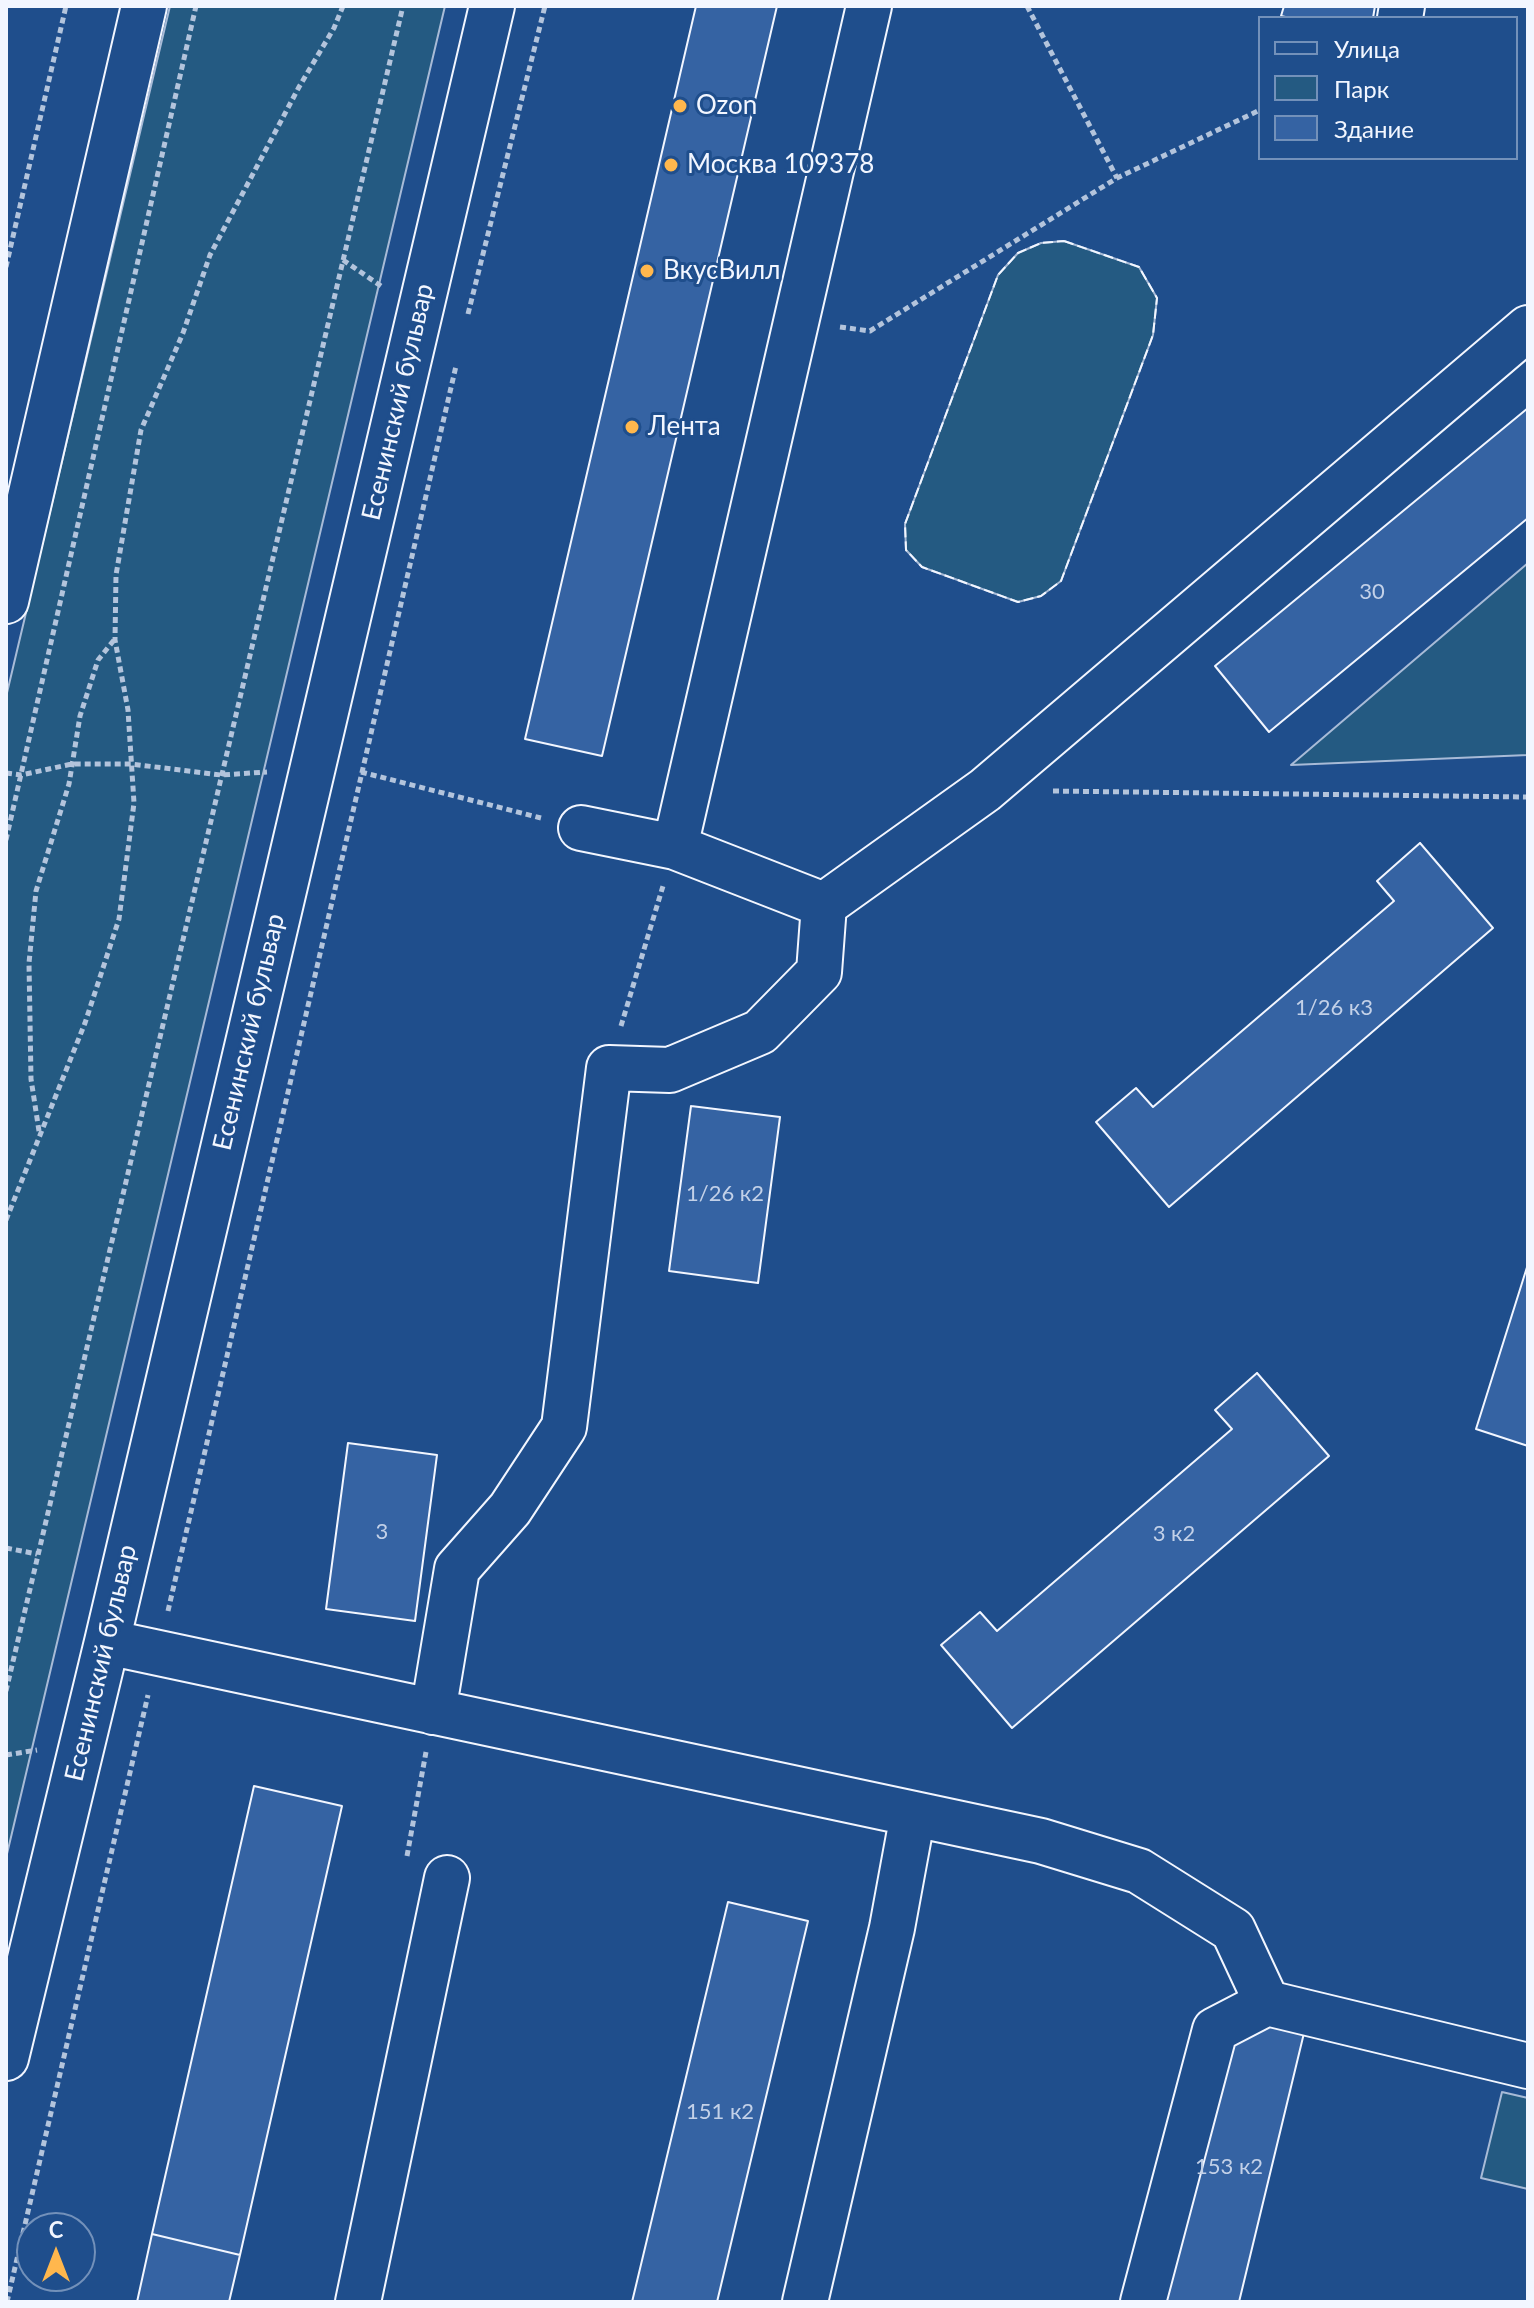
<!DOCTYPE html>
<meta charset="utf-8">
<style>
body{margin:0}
#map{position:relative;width:1534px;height:2308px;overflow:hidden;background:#1f4e8c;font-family:Lato,sans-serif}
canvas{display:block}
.frame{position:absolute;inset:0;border:8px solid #f2f6ff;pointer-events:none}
.legend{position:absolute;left:1258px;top:16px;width:260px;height:144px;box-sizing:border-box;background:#1f4e8c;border:2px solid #7391ba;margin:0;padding:10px 14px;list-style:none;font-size:24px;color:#f2f6ff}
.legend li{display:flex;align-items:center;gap:16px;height:40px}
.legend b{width:40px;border:2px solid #7391ba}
.north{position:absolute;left:16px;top:2212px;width:80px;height:80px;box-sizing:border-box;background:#1f4e8c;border:2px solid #7391ba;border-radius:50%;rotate:0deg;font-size:22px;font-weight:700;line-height:32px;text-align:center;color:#f2f6ff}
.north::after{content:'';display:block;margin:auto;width:28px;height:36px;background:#ffb74d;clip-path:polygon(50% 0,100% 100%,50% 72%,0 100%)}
</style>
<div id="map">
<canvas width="1534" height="2308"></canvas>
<div class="frame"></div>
<ul class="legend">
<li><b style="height:10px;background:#1f4e8c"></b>Улица</li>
<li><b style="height:22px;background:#245a82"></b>Парк</li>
<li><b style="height:22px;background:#3563a3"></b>Здание</li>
</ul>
<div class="north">С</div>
</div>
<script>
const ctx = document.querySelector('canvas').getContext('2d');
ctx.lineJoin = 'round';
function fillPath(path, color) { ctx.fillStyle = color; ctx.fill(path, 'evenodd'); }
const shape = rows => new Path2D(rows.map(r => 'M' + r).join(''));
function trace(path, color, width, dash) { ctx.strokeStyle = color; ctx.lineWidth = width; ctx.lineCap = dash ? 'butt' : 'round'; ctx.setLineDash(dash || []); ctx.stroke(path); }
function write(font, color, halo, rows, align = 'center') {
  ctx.font = font + ' Lato,sans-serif'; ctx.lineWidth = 6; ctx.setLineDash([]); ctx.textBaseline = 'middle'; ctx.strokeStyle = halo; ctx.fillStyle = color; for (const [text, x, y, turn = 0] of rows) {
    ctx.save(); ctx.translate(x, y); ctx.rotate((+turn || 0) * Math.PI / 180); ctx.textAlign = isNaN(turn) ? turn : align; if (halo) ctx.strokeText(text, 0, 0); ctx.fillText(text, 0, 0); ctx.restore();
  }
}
const green = shape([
 [170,6,445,6,6,1858,6,697,170,6],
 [1064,241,1139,267,1157,298,1153,335,1061,581,1041,596,1018,602,922,567,906,550,905,524,998,275,1018,253,1041,243,1064,241],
 [1528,563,1528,755,1291,765,1528,563],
 [1502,2092,1528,2098,1528,2189,1481,2178,1502,2092]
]);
fillPath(green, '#245a82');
trace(green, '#a8bbd7', 2);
const building = shape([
 [696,6,777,6,602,756,525,739,696,6],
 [1284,6,1375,6,1373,18,1290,18,1281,16,1284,6],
 [1528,408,1528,518,1269,732,1215,666,1528,408],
 [1420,843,1493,928,1169,1207,1096,1122,1136,1088,1153,1107,1394,901,1377,881,1420,843],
 [691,1106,780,1117,758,1283,669,1271,691,1106],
 [1528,1264,1528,1446,1476,1429,1528,1264],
 [1257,1373,1329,1456,1012,1728,941,1645,980,1612,997,1631,1232,1429,1215,1410,1257,1373],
 [348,1443,437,1455,415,1621,326,1609,348,1443],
 [254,1786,342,1806,240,2255,152,2234,254,1786],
 [728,1902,808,1921,717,2302,632,2302,728,1902],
 [1224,2014,1304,2033,1239,2302,1155,2302,1224,2014],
 [152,2234,240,2255,229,2302,137,2302,152,2234]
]);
fillPath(building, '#3563a3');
trace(building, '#f2f6ff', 2);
const minor = shape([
 [1400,18,1402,6],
 [6,601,144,6],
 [581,828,675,847,824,905,985,790,1528,328],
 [675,847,869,6],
 [107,1642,1041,1841,1139,1871,1233,1930,1267,2003,1528,2066],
 [433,1712,457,1569,510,1509,564,1427,609,1068,670,1070,760,1032,819,972,824,905],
 [6,2058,107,1642,492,6],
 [358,2302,447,1878],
 [805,2302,892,1928,913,1814],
 [1143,2302,1215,2030,1267,2003]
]);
trace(minor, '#f2f6ff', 48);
trace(shape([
 [1027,6,1117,178],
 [343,260,381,286],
 [6,267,66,6],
 [468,314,545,6],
 [840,327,870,331,1117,178,1260,110],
 [361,772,541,818],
 [6,773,21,775,72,764,131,764,221,775,267,772],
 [1053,791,1528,797],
 [6,840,196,6],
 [621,1026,663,886],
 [39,1131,31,1079,29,963,36,891,69,784,80,716,98,660,114,640],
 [6,1220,85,1023,119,919,134,803,128,710,115,640,116,575,141,430,183,333,210,255,299,87,334,28,343,6],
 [6,1548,37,1554],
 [168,1611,456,366],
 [6,1691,403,6],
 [6,1755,37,1750],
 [407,1856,426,1752],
 [7,2302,148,1695]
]), '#b3c4dc', 5, [6, 4]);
trace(minor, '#1f4e8c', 44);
trace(shape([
 [1064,241,1139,267,1157,298,1153,335,1061,581,1041,596,1018,602,922,567,906,550,905,524,998,275,1018,253,1041,243,1064,241]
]), '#f2f6ff', 2, [10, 4]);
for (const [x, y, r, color] of [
 [680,106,8,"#ffb74d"],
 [671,165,8,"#ffb74d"],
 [647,271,8,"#ffb74d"],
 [632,427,8,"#ffb74d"]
]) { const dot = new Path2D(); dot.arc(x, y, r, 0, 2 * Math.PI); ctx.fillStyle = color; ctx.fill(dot); trace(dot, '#1f4e8c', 3); }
write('22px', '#c3d1e8', null, [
 ["30",1372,592],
 ["1/26 к3",1334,1008],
 ["1/26 к2",725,1194],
 ["3",382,1532],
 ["3 к2",1174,1534],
 ["151 к2",720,2112],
 ["153 к2",1229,2167]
]);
write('26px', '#f2f6ff', '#1f4e8c', [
 ["Ozon",696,106],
 ["Москва 109378",687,165],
 ["ВкусВилл",663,271],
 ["Лента",648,427]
], 'left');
write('26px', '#f2f6ff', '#1f4e8c', [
 ["Есенинский бульвар",398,402,-77],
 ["Есенинский бульвар",249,1032,-77],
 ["Есенинский бульвар",101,1663,-77]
]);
</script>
